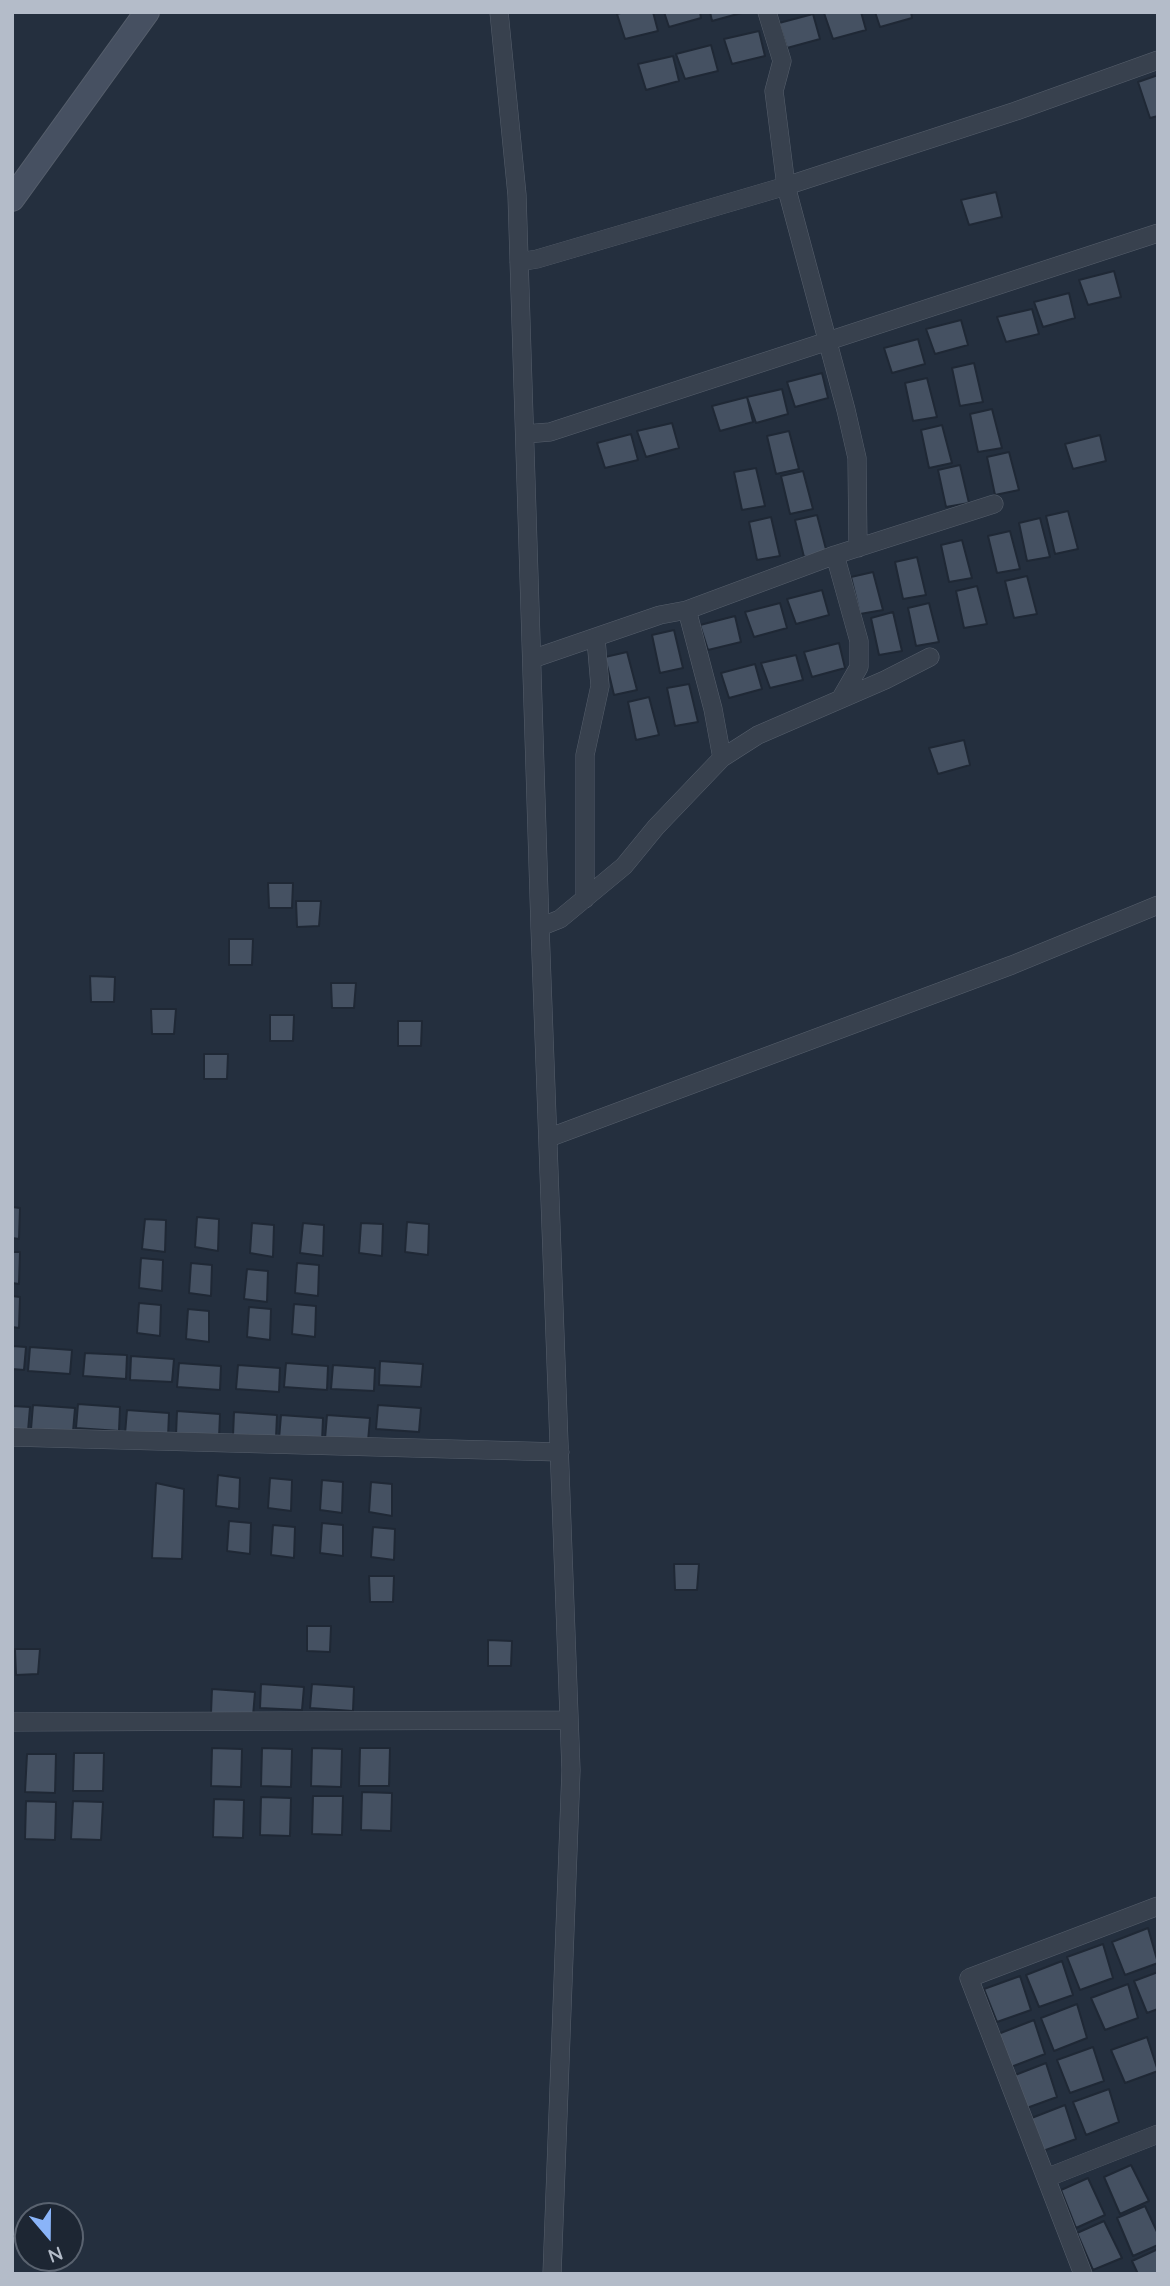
<!DOCTYPE html>
<style>
body{margin:0}
#map{position:relative;width:1170px;height:2286px;overflow:hidden;background:#242f3e;font-family:Quicksand,sans-serif}
canvas{display:block}
.frame{position:absolute;inset:0;border:14px solid #b4bcc9;pointer-events:none}
.north{position:absolute;left:14px;top:2202px;width:70px;height:70px;box-sizing:border-box;background:#1d2633;border:2px solid #59626f;border-radius:50%;rotate:160deg;font-size:19px;font-weight:700;line-height:28px;text-align:center;color:#b4bcc9}
.north::after{content:'';display:block;margin:auto;width:24px;height:32px;background:#8ab4f8;clip-path:polygon(50% 0,100% 100%,50% 72%,0 100%)}
</style>
<div id="map">
<canvas width="1170" height="2286"></canvas>
<div class="frame"></div>
<div class="north">N</div>
</div>
<script>
const ctx = document.querySelector('canvas').getContext('2d');
ctx.lineJoin = 'round';
function fillPath(path, color) { ctx.fillStyle = color; ctx.fill(path, 'evenodd'); }
const shape = rows => new Path2D(rows.map(r => 'M' + r).join(''));
function trace(path, color, width, dash) { ctx.strokeStyle = color; ctx.lineWidth = width; ctx.lineCap = dash ? 'butt' : 'round'; ctx.setLineDash(dash || []); ctx.stroke(path); }
const building = shape([
 [624,12,653,12,658,31,625,39,617,14,624,12],
 [664,12,700,12,701,18,669,27,664,12],
 [710,12,745,12,712,21,710,12],
 [861,12,866,30,833,39,824,13,861,12],
 [875,12,911,12,912,18,880,27,875,12],
 [813,14,820,39,787,48,779,23,813,14],
 [759,31,765,56,732,64,724,39,759,31],
 [711,45,718,71,685,79,676,54,711,45],
 [673,56,679,81,646,90,638,64,673,56],
 [1158,75,1158,116,1150,118,1138,82,1158,75],
 [996,192,1002,217,969,225,961,200,996,192],
 [1114,271,1121,297,1088,305,1079,280,1114,271],
 [1069,293,1075,318,1043,327,1034,302,1069,293],
 [1032,309,1039,334,1006,342,997,317,1032,309],
 [961,320,968,345,935,354,926,329,961,320],
 [918,339,925,364,892,373,884,348,918,339],
 [974,363,983,402,960,406,952,368,974,363],
 [822,373,828,398,795,407,787,382,822,373],
 [927,378,937,417,913,421,905,383,927,378],
 [782,389,788,414,756,423,747,397,782,389],
 [747,397,753,422,720,431,712,406,747,397],
 [992,409,1002,448,978,452,970,414,992,409],
 [672,423,679,448,646,457,637,431,672,423],
 [942,425,952,463,929,468,921,430,942,425],
 [789,431,799,469,776,474,767,436,789,431],
 [631,434,638,460,605,468,597,443,631,434],
 [1100,435,1106,461,1073,469,1065,444,1100,435],
 [1009,452,1019,490,995,495,987,457,1009,452],
 [960,465,969,503,946,507,938,470,960,465],
 [756,468,765,506,742,510,734,472,756,468],
 [803,471,813,509,790,514,781,476,803,471],
 [1068,511,1078,549,1055,554,1046,516,1068,511],
 [817,515,827,553,804,557,795,520,817,515],
 [771,517,780,556,757,560,749,522,771,517],
 [1040,518,1050,557,1027,561,1019,523,1040,518],
 [1010,531,1020,569,997,573,988,536,1010,531],
 [962,540,972,578,949,582,941,545,962,540],
 [917,557,926,595,903,599,895,562,917,557],
 [873,572,883,610,860,614,851,577,873,572],
 [1027,576,1037,614,1014,618,1005,581,1027,576],
 [977,586,987,624,964,628,956,591,977,586],
 [822,590,829,615,796,624,787,599,822,590],
 [780,603,787,628,754,637,745,612,780,603],
 [929,603,939,642,916,646,908,608,929,603],
 [893,612,902,651,879,655,871,618,893,612],
 [735,616,741,642,708,650,700,625,735,616],
 [674,630,683,668,660,673,652,635,674,630],
 [839,643,845,668,812,677,804,652,839,643],
 [627,652,637,690,614,695,605,657,627,652],
 [796,655,803,680,770,688,761,663,796,655],
 [755,664,762,689,729,698,721,673,755,664],
 [689,684,698,722,675,726,667,688,689,684],
 [649,697,659,735,636,740,628,702,649,697],
 [964,740,970,765,938,774,929,748,964,740],
 [268,883,293,883,292,908,269,908,268,883],
 [296,901,321,901,319,926,297,927,296,901],
 [229,939,253,939,252,965,229,965,229,939],
 [90,976,115,977,114,1002,91,1002,90,976],
 [331,983,356,983,354,1008,332,1008,331,983],
 [151,1009,176,1009,174,1034,152,1034,151,1009],
 [270,1015,294,1015,293,1041,270,1041,270,1015],
 [398,1021,422,1021,421,1046,398,1046,398,1021],
 [204,1054,228,1054,227,1079,204,1079,204,1054],
 [12,1207,20,1208,19,1239,12,1238,12,1207],
 [197,1217,219,1219,218,1251,195,1247,197,1217],
 [145,1219,166,1220,165,1252,142,1249,145,1219],
 [407,1222,429,1224,428,1255,405,1252,407,1222],
 [252,1223,274,1225,273,1257,250,1253,252,1223],
 [303,1223,324,1225,323,1256,300,1253,303,1223],
 [361,1223,383,1224,382,1256,359,1253,361,1223],
 [12,1252,20,1252,19,1284,12,1283,12,1252],
 [141,1258,163,1260,162,1291,139,1288,141,1258],
 [191,1263,212,1265,211,1296,189,1293,191,1263],
 [297,1263,319,1265,318,1296,295,1293,297,1263],
 [247,1269,268,1271,267,1302,244,1299,247,1269],
 [12,1296,20,1297,19,1328,12,1327,12,1296],
 [139,1303,161,1305,160,1336,137,1333,139,1303],
 [294,1304,316,1306,315,1337,292,1334,294,1304],
 [249,1307,271,1309,270,1340,247,1337,249,1307],
 [188,1309,209,1311,209,1342,186,1339,188,1309],
 [12,1346,26,1347,24,1370,12,1369,12,1346],
 [30,1347,72,1350,70,1374,28,1371,30,1347],
 [85,1353,127,1355,126,1379,83,1376,85,1353],
 [131,1356,174,1359,172,1382,130,1380,131,1356],
 [380,1361,423,1364,421,1387,379,1385,380,1361],
 [179,1363,221,1366,220,1390,177,1387,179,1363],
 [286,1363,328,1366,327,1390,284,1387,286,1363],
 [238,1365,280,1368,279,1392,236,1389,238,1365],
 [333,1365,375,1368,374,1391,331,1389,333,1365],
 [78,1404,120,1407,119,1431,76,1428,78,1404],
 [33,1405,75,1408,73,1432,31,1429,33,1405],
 [378,1405,421,1408,419,1432,376,1429,378,1405],
 [12,1406,30,1407,28,1431,12,1430,12,1406],
 [127,1410,169,1413,168,1437,125,1434,127,1410],
 [177,1411,220,1414,219,1438,176,1435,177,1411],
 [234,1412,277,1415,276,1438,233,1436,234,1412],
 [281,1415,323,1418,322,1442,279,1439,281,1415],
 [327,1415,370,1418,368,1441,325,1439,327,1415],
 [218,1475,240,1478,239,1509,216,1506,218,1475],
 [270,1478,292,1480,291,1511,268,1508,270,1478],
 [322,1480,343,1482,342,1513,320,1510,322,1480],
 [371,1482,392,1484,392,1516,369,1512,371,1482],
 [156,1483,184,1489,182,1559,152,1558,156,1483],
 [229,1521,251,1523,250,1554,227,1551,229,1521],
 [322,1523,343,1525,343,1556,320,1553,322,1523],
 [273,1525,295,1527,294,1558,271,1555,273,1525],
 [373,1527,395,1529,394,1560,371,1557,373,1527],
 [674,1564,699,1564,697,1590,675,1590,674,1564],
 [369,1576,394,1576,393,1602,370,1602,369,1576],
 [307,1626,331,1626,330,1652,307,1651,307,1626],
 [488,1640,512,1641,511,1666,488,1666,488,1640],
 [15,1649,40,1649,38,1674,16,1675,15,1649],
 [261,1684,304,1687,302,1710,260,1708,261,1684],
 [312,1684,354,1687,353,1711,310,1708,312,1684],
 [212,1689,255,1692,253,1716,211,1713,212,1689],
 [212,1748,242,1749,241,1787,211,1786,212,1748],
 [262,1748,292,1749,291,1787,261,1786,262,1748],
 [312,1748,342,1749,341,1787,311,1786,312,1748],
 [360,1748,390,1748,389,1786,359,1786,360,1748],
 [74,1753,104,1753,103,1791,73,1791,74,1753],
 [27,1754,56,1754,55,1793,25,1792,27,1754],
 [362,1792,392,1793,391,1831,361,1830,362,1792],
 [313,1796,343,1796,342,1835,312,1834,313,1796],
 [261,1797,291,1798,290,1836,260,1835,261,1797],
 [214,1799,244,1800,243,1838,213,1837,214,1799],
 [26,1801,56,1802,55,1840,25,1839,26,1801],
 [73,1801,103,1802,101,1840,71,1839,73,1801],
 [1148,1928,1158,1963,1125,1975,1112,1942,1148,1928],
 [1103,1944,1113,1978,1080,1990,1067,1957,1103,1944],
 [1062,1961,1073,1995,1039,2007,1026,1975,1062,1961],
 [1158,1972,1158,2009,1147,2013,1134,1981,1158,1972],
 [1020,1976,1031,2010,997,2022,984,1989,1020,1976],
 [1128,1984,1138,2018,1105,2030,1091,1998,1128,1984],
 [1077,2004,1087,2038,1054,2051,1041,2018,1077,2004],
 [1034,2020,1045,2054,1011,2067,998,2034,1034,2020],
 [1147,2037,1158,2071,1125,2083,1111,2050,1147,2037],
 [1093,2047,1104,2081,1070,2093,1057,2060,1093,2047],
 [1046,2063,1057,2097,1024,2109,1010,2077,1046,2063],
 [1109,2089,1119,2122,1086,2135,1073,2102,1109,2089],
 [1065,2105,1076,2139,1043,2151,1029,2119,1065,2105],
 [1131,2165,1149,2201,1120,2214,1104,2177,1131,2165],
 [1088,2178,1105,2215,1076,2228,1061,2190,1088,2178],
 [1145,2206,1158,2234,1158,2245,1133,2256,1117,2218,1145,2206],
 [1104,2221,1122,2258,1093,2270,1077,2233,1104,2221],
 [1158,2249,1158,2274,1138,2274,1132,2261,1158,2249]
]);
fillPath(building, '#455162');
trace(building, '#1f2835', 2);
const minor = shape([
 [499,12,517,195,540,927,571,1770,552,2274],
 [767,12,782,61,774,91,786,186,846,410,857,458,858,548],
 [519,262,537,259,786,186,1016,111,1158,60],
 [525,434,550,432,1158,233],
 [835,555,859,641,859,667,841,698],
 [687,610,713,709,722,758],
 [532,659,660,615,687,610,835,555,994,504],
 [585,899,585,755,600,686,596,639],
 [540,927,560,919,624,866,656,827,722,758,758,735,885,680,930,657],
 [548,1138,1012,965,1158,905],
 [12,1437,560,1452],
 [12,1722,569,1720],
 [1046,2178,1158,2134],
 [1083,2274,969,1978,1158,1906]
]);
const secondary = shape([
 [12,199,147,12]
]);
trace(minor, '#565f6c', 19);
trace(secondary, '#565f6c', 26);
trace(minor, '#38414e', 18);
trace(secondary, '#465061', 24);
</script>
